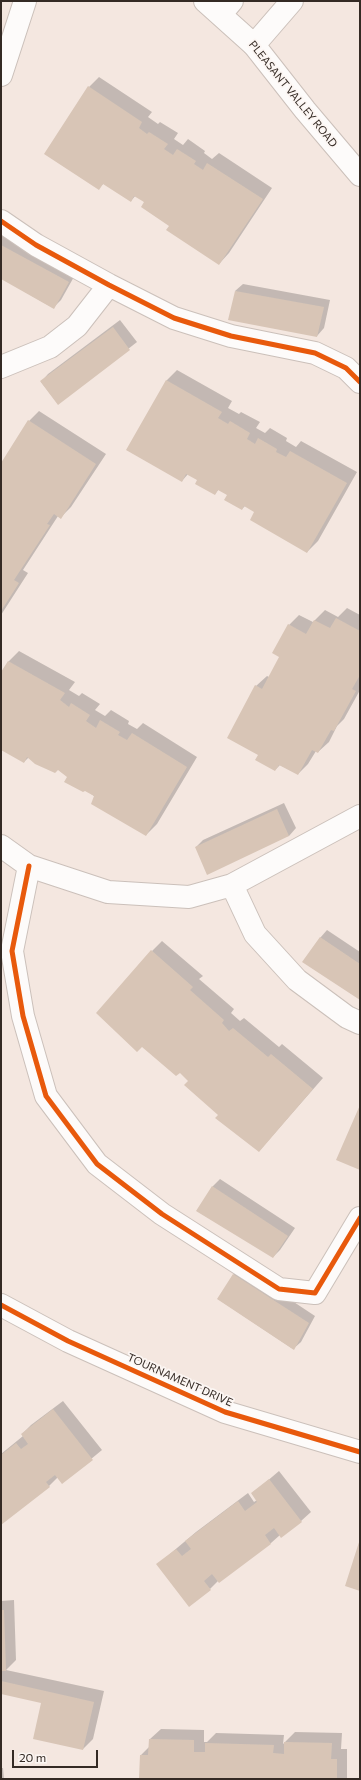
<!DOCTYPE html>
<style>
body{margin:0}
#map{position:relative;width:361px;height:1780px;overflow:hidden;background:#f4e7e0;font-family:Commissioner,sans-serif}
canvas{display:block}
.frame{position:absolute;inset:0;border:2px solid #342a24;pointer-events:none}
.scale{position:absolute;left:12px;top:1750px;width:86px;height:18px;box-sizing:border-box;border:2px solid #342a24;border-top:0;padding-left:5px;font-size:12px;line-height:14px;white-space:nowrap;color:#342a24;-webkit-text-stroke:3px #fcf6f3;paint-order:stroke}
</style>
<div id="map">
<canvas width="361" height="1780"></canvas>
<div class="frame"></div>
<div class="scale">20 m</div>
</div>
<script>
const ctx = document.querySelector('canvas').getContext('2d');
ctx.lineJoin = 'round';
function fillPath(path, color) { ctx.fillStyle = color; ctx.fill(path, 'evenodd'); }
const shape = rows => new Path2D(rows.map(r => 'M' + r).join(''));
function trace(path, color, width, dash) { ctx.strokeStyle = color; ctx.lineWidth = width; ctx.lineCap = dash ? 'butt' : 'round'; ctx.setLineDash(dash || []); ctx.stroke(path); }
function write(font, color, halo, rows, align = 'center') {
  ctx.font = font + ' Commissioner,sans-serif'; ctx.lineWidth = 3.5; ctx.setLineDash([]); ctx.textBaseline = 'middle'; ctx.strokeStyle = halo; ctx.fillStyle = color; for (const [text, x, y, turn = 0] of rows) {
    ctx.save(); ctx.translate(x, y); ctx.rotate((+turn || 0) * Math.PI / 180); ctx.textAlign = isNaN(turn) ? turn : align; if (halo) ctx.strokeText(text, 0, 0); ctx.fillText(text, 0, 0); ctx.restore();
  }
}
fillPath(shape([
 [99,77,152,112,148,117,158,124,160,122,178,133,174,139,183,145,188,139,205,151,204,153,212,159,219,153,272,188,229,253,219,264,136,195,131,201,104,183,99,188,89,87],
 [1,234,75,275,61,300,53,308,1,278],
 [243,284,330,300,324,328,317,336,235,291],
 [120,320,137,342,58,404,41,382,48,374],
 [177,370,232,401,228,408,239,414,241,412,260,422,256,428,265,433,270,428,287,438,286,441,296,447,301,441,357,472,318,541,307,552,256,512,245,506,242,509,228,495,219,489,215,494,198,480,188,474,182,481,127,450,167,380],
 [39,411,106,454,71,507,61,517,58,516,23,570,28,573,1,615,1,465,29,421],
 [347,608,360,615,360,690,344,719,337,726,329,742,318,752,316,751,308,764,298,774,280,765,275,770,259,755,256,686,267,676,269,677,281,656,289,625,299,615,313,622,325,610,338,617],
 [19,651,75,682,69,690,79,696,82,693,100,704,95,710,105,716,111,710,129,721,128,724,137,729,143,723,197,757,157,824,146,835,58,769,29,757,24,762,1,749,1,674,9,661],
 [284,803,296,828,289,836,196,847,203,840],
 [327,930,360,952,360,999,320,938],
 [162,941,203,976,199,979,234,1009,231,1013,240,1021,244,1018,279,1047,282,1044,323,1078,259,1151,220,1115,190,1081,152,951],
 [220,1179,295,1228,280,1250,273,1257,197,1211,213,1186],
 [241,1267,315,1316,301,1342,293,1349,218,1299,234,1274],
 [63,1401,102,1450,62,1483,58,1477,49,1486,1,1523,1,1454,23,1436,22,1434,31,1425],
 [279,1471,311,1512,301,1521,280,1535,271,1543,219,1582,218,1581,210,1589,158,1564,196,1532,248,1493,254,1502,257,1500,252,1494],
 [14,1600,16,1660,6,1670,104,1691,93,1739,83,1749,42,1702,1,1693,1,1601],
 [161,1729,204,1730,204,1742,207,1742,216,1733,284,1735,283,1744,295,1732,342,1733,341,1749,347,1749,347,1779,140,1779,141,1755,150,1746,150,1739],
 [1,1768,3,1768,4,1779,1,1779]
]), '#0003');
fillPath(shape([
 [88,86,142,122,139,128,147,134,149,132,168,144,164,149,173,155,177,149,196,161,194,164,203,170,207,163,263,199,219,265,166,230,169,226,141,207,144,202,134,196,131,202,103,184,99,190,44,154],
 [1,245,69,282,54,309,1,279],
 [235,291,324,307,317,337,228,320],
 [113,327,130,350,58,405,40,381],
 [166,380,222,412,218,418,228,424,230,421,250,433,247,439,255,444,258,438,277,449,276,452,286,457,290,451,347,483,307,553,250,520,254,512,244,506,242,510,224,500,227,495,218,490,215,495,195,484,197,480,186,474,182,482,126,450],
 [28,420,96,464,61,519,54,514,47,524,50,525,14,580,19,583,1,611,1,463],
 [336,618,360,631,360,675,352,689,356,691,334,731,331,730,318,753,312,750,298,775,279,765,275,771,255,760,258,755,227,738,255,685,262,689,279,657,272,653,288,624,306,634,314,620,330,628],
 [8,661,65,693,60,700,69,707,71,703,90,715,86,721,96,728,100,720,120,732,118,735,127,740,132,733,187,767,146,836,91,804,94,796,85,791,83,792,64,782,67,777,58,770,55,773,35,764,27,757,24,763,1,750,1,672],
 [277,809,289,836,207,875,195,847],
 [320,937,360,964,360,1000,302,962],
 [151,950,193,987,190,990,224,1020,222,1023,229,1031,233,1028,268,1057,271,1054,313,1089,259,1152,215,1118,218,1115,184,1085,188,1081,180,1073,176,1076,142,1047,137,1052,96,1013],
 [360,1105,360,1170,336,1160],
 [212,1186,288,1236,273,1258,196,1211],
 [233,1274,309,1323,294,1350,217,1299],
 [53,1409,93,1460,62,1484,55,1475,46,1482,50,1487,1,1525,1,1455,16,1443,21,1449,28,1444,21,1434],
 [269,1479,302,1522,281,1538,274,1528,265,1535,271,1544,219,1583,212,1574,204,1581,211,1590,189,1607,156,1564,176,1549,182,1556,191,1549,185,1541,238,1501,245,1511,257,1502,251,1493],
 [360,1539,360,1591,345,1586],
 [1,1610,4,1610,6,1671,1,1671],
 [1,1681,94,1702,83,1750,33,1739,41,1703,1,1694],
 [149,1739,194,1740,194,1752,205,1752,205,1743,274,1745,273,1753,284,1754,284,1742,332,1743,331,1759,337,1759,337,1779,139,1779,140,1755,148,1755]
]), '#d8c5b6');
const minor = shape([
 [221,14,232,1],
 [254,45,292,1],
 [1,75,25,1],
 [1,221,36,245,109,285,174,318,231,336,315,353,346,368,360,382],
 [1,367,50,347,77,326,109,285],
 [1,846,29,866,108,892,189,897,232,885,360,816],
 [29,866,12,951,23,1016,46,1096,97,1164,162,1214,279,1289,315,1293,360,1218],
 [232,885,255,934,297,980,347,1017,360,1023],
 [1,1305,68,1341,225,1412,360,1452]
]);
const tertiary = shape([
 [205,1,254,45,305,110,360,175]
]);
trace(minor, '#cbc0ba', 24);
trace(tertiary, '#cbc0ba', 24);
trace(minor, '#fdfbfa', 22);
trace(tertiary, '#fdfbfa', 22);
trace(shape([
 [1,221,36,245,109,285,174,318,231,336,315,353,346,368,360,382],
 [29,866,12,951,23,1016,46,1096,97,1164,162,1214,279,1289,315,1293,360,1218],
 [1,1305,68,1341,225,1412,360,1452]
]), '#e8590c', 5);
write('11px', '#342a24', '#fcf6f3', [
 ["PLEASANT VALLEY ROAD",293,94,51],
 ["TOURNAMENT DRIVE",180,1380,24]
]);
</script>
